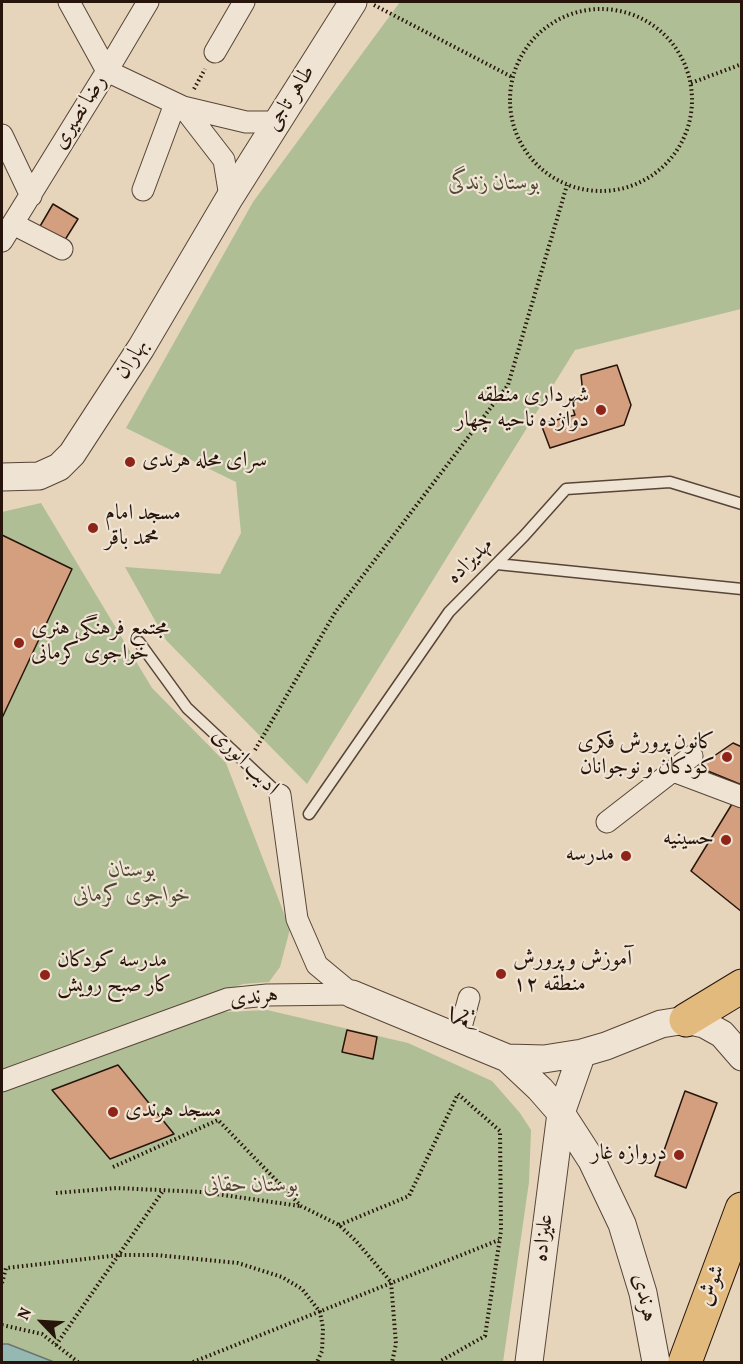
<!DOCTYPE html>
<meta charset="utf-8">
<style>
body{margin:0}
#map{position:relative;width:743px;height:1364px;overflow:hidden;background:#e6d4bb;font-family:Vollkorn,serif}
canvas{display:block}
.frame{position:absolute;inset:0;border:3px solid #27150b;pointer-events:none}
.north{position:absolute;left:12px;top:1292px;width:60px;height:60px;-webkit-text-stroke:4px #efe3d3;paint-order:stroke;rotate:295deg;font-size:16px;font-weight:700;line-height:24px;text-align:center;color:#27150b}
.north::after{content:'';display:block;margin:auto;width:21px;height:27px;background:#27150b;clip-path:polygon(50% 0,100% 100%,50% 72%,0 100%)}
</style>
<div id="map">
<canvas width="743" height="1364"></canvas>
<div class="frame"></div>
<div class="north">N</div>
</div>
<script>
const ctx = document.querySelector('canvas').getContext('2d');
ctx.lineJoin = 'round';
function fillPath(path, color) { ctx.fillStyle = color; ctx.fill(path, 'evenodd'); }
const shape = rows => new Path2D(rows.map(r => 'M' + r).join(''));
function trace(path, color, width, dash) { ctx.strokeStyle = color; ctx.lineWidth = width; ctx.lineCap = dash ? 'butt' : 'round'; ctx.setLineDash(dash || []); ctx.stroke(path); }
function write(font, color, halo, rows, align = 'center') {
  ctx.font = font + ' Vollkorn,Amiri,serif'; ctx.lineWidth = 4.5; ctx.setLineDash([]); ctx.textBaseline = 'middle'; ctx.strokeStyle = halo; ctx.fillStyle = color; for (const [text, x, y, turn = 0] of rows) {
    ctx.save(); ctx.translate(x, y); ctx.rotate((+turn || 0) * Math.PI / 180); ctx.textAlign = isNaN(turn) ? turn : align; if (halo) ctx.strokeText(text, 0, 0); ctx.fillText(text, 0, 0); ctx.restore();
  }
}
fillPath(shape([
 [400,2,741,2,741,309,575,350,307,784,166,640,125,567,220,574,241,533,236,482,126,428,253,202],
 [41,503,152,688,226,763,290,929,280,967,269,982,243,984,2,1070,2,512],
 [267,1010,408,1043,492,1081,520,1113,531,1130,529,1182,503,1362,2,1362,2,1091,204,1013]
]), '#afbe94');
const water = shape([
 [2,1344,8,1344,54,1362,2,1362,2,1344]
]);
fillPath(water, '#96b8b3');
trace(water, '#6a7770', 1.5);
const building = shape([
 [53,204,78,219,63,243,39,228,53,204],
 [617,365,631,405,624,425,550,448,541,424,575,415,571,403,583,394,581,375,617,365],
 [2,535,72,569,2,718,2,535],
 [733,743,742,747,742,785,698,767,733,743],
 [732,804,742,808,742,912,691,871,732,804],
 [347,1030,377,1037,373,1059,342,1052,347,1030],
 [118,1065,174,1134,110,1159,52,1090,118,1065],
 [685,1091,717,1103,686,1188,655,1176,685,1091]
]);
fillPath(building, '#d49f7e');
trace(building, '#27150b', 1.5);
const service = shape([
 [497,564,742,589],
 [139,642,187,708,280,795],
 [309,814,449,612,524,536,566,489,670,482,742,504]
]);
const minor = shape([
 [69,2,107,71,183,107],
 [215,52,244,2],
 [2,135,31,196],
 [143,190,175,104],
 [230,197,224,160,183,107,246,122,277,122],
 [13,224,62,249],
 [2,241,107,71,148,2],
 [673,771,742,797],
 [280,795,297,919,317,965,352,994],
 [607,822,692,756],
 [458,1038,469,998],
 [2,1081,227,999,267,995,352,994]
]);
const tertiary = shape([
 [2,477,39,476,59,467,72,454,141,348,230,197,353,2],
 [352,994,507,1058,540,1089,561,1113,592,1161,622,1224,643,1293,656,1362],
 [507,1058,544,1059,582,1053,606,1046,661,1024,686,1020,704,1024,722,1034,742,1057],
 [529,1362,561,1113,582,1053]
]);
const primary = shape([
 [686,1020,742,986],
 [685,1362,742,1209]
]);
trace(service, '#574537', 13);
trace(minor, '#574537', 23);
trace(tertiary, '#574537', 29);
trace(primary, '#27150b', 35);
trace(shape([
 [374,5,512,77],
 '510 100a91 91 0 1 1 182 0a91 91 0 1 1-182 0Z',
 [691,83,742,64],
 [194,89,205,69],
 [255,750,336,611,508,385,567,185],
 [113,1167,218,1120,301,1206,339,1225,356,1241,391,1282,396,1344,392,1362],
 [56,1193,116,1188,202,1192,300,1206],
 [339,1225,409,1196,458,1094,500,1131,501,1231,485,1336,439,1362],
 [2,1283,6,1268,120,1255,156,1255,238,1263,282,1277,302,1289,320,1312,323,1328,322,1351,317,1362],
 [2,1325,42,1334,78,1362],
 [56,1345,163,1191],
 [193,1362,499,1240]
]), '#27150b', 4, [1.5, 3]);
trace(service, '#efe3d3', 10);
trace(minor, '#efe3d3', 21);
trace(tertiary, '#efe3d3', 27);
trace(primary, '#e3ba7e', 33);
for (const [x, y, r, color] of [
 [601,410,6,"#8f2418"],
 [130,462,6,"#8f2418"],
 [93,528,6,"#8f2418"],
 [19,643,6,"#8f2418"],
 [727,757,6,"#8f2418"],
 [726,840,6,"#8f2418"],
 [626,856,6,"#8f2418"],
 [501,974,6,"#8f2418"],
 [45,975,6,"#8f2418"],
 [113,1112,6,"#8f2418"],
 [679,1155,6,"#8f2418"]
]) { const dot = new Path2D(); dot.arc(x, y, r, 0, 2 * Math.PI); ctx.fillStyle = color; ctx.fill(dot); trace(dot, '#efe3d3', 2); }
write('22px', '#27150b', '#efe3d3', [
 ["طاهر تاجی",292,99,-58],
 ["رضا نصیری",81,113,-58],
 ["بهاران",133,360,-58],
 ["مهدیزاده",471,562,-45],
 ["ادیب انوری",244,763,45],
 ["هرندی",254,999,-6],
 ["یکم",463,1018,-74],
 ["علیزاده",545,1238,-83],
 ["شوش",713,1286,-70],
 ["هرندی",643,1298,77]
]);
write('italic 22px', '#504834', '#efe3d3', [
 ["بوستان زندگی",494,185],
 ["بوستان",132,872],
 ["خواجوی کرمانی",132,897],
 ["بوستان حقانی",251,1187]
]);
write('22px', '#27150b', '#efe3d3', [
 ["شهرداری منطقه",589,397,"right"],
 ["دوازده ناحیه چهار",589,422,"right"],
 ["سرای محله هرندی",142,462],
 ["مسجد امام",105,515],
 ["محمد باقر",105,540],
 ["مجتمع فرهنگی هنری",31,630],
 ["خواجوی كرمانی",31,655],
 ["کانون پرورش فکری",715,744,"right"],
 ["کودکان و نوجوانان",715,769,"right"],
 ["حسینیه",714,840,"right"],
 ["مدرسه",614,856,"right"],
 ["آموزش و پرورش",513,961],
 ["منطقه ۱۲",513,986],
 ["مدرسه کودکان",57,962],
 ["کار صبح رویش",57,987],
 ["مسجد هرندی",125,1112],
 ["دروازه غار",667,1155,"right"]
], 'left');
</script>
